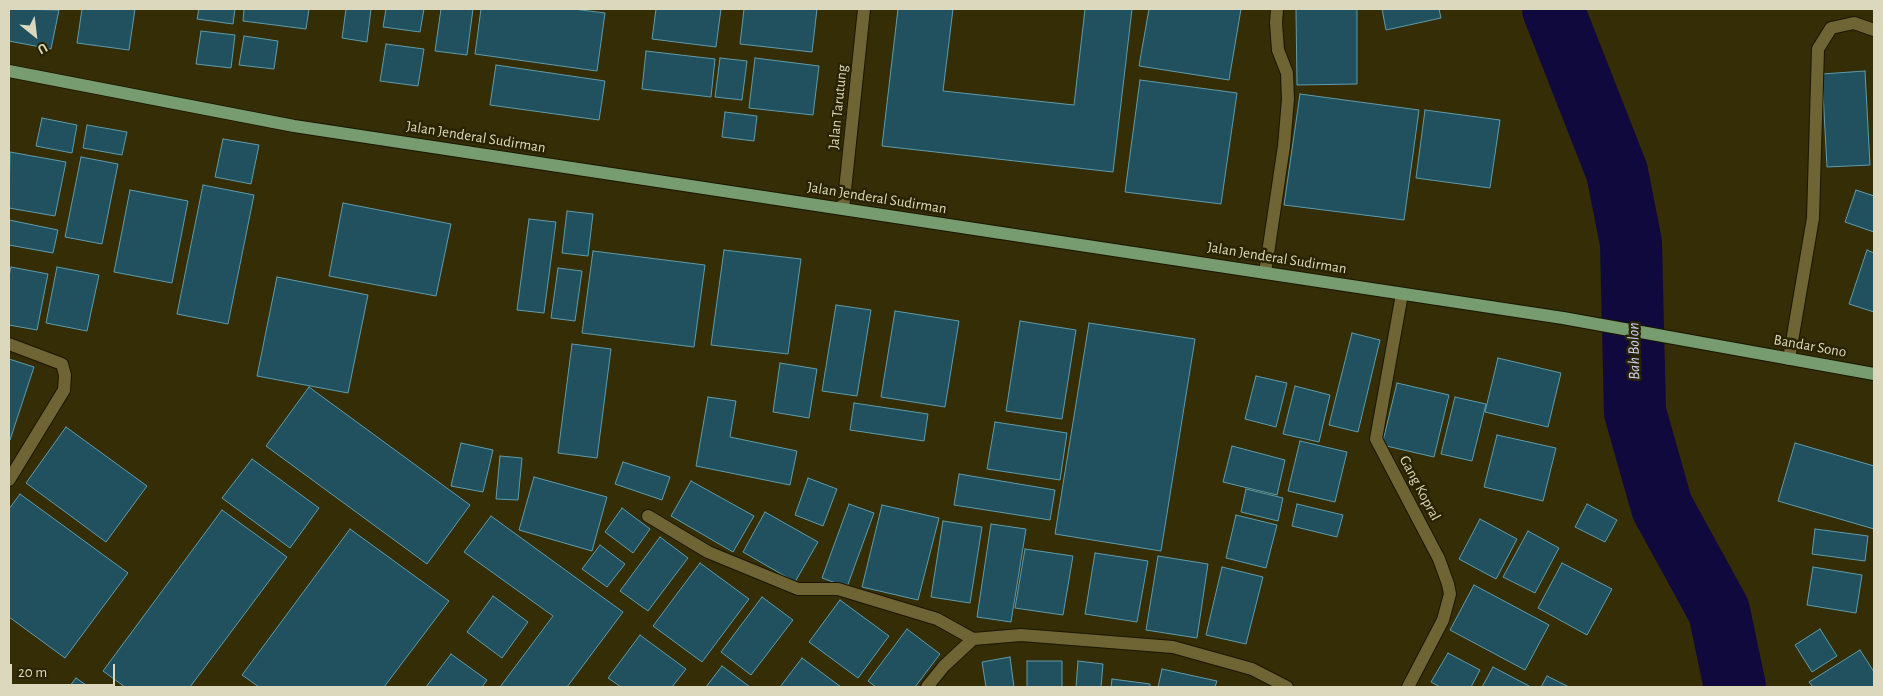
<!DOCTYPE html>
<style>
body{margin:0}
#map{position:relative;width:1883px;height:696px;overflow:hidden;background:#342d06;font-family:"Alegreya Sans",sans-serif}
canvas{display:block}
.frame{position:absolute;inset:0;border:10px solid #dcd8be;pointer-events:none}
.north{position:absolute;left:10px;top:10px;width:50px;height:50px;-webkit-text-stroke:4px #2a2300;paint-order:stroke;rotate:151deg;font-size:14px;font-weight:700;line-height:20px;text-align:center;color:#dcd8be}
.north::after{content:'';display:block;margin:auto;width:18px;height:22px;background:#dcd8be;clip-path:polygon(50% 0,100% 100%,50% 72%,0 100%)}
.scale{position:absolute;left:10px;top:664px;width:105px;height:22px;box-sizing:border-box;border:2px solid #dcd8be;border-top:0;padding-left:6px;font-size:15px;line-height:18px;white-space:nowrap;color:#dcd8be;-webkit-text-stroke:4px #2a2300;paint-order:stroke}
</style>
<div id="map">
<canvas width="1883" height="696"></canvas>
<div class="frame"></div>
<div class="north">U</div>
<div class="scale">20 m</div>
</div>
<script>
const ctx = document.querySelector('canvas').getContext('2d');
ctx.lineJoin = 'round';
const shape = rows => new Path2D(rows.map(r => 'M' + r).join(''));
function trace(path, color, width, dash) { ctx.strokeStyle = color; ctx.lineWidth = width; ctx.lineCap = dash ? 'butt' : 'round'; ctx.setLineDash(dash || []); ctx.stroke(path); }
function fillPath(path, color) { ctx.fillStyle = color; ctx.fill(path, 'evenodd'); }
function write(font, color, halo, rows, align = 'center') {
  ctx.font = font + ' "Alegreya Sans",sans-serif'; ctx.lineWidth = 5; ctx.setLineDash([]); ctx.textBaseline = 'middle'; ctx.strokeStyle = halo; ctx.fillStyle = color; for (const [text, x, y, turn = 0] of rows) {
    ctx.save(); ctx.translate(x, y); ctx.rotate((+turn || 0) * Math.PI / 180); ctx.textAlign = isNaN(turn) ? turn : align; if (halo) ctx.strokeText(text, 0, 0); ctx.fillText(text, 0, 0); ctx.restore();
  }
}
trace(shape([
 [1553,9,1617,172,1631,243,1635,412,1662,507,1719,611,1735,687]
]), '#0f093d', 62);
const building = shape([
 [9,9,59,10,51,49,9,41,9,9],
 [82,9,135,9,129,50,77,43,82,9],
 [199,9,235,9,233,24,197,19,199,9],
 [244,9,309,9,306,29,243,21,244,9],
 [346,9,371,9,367,42,342,38,346,9],
 [386,9,424,9,420,32,383,27,386,9],
 [441,9,473,9,467,55,435,51,441,9],
 [481,9,573,9,605,13,597,71,475,54,481,9],
 [656,9,721,9,716,47,652,39,656,9],
 [744,9,817,9,812,52,740,44,744,9],
 [898,9,953,9,943,91,1074,105,1085,9,1132,9,1113,172,882,146,898,9],
 [1149,9,1241,9,1229,80,1139,66,1149,9],
 [1296,9,1357,9,1357,84,1297,85,1296,9],
 [1382,9,1439,9,1441,18,1386,30,1382,9],
 [201,31,235,35,231,68,196,64,201,31],
 [244,36,278,41,274,69,239,65,244,36],
 [386,44,424,49,418,86,380,81,386,44],
 [646,51,715,59,711,97,642,89,646,51],
 [720,58,747,61,742,100,715,97,720,58],
 [755,58,819,66,813,115,749,108,755,58],
 [496,65,605,81,599,120,490,105,496,65],
 [1865,71,1870,165,1827,167,1822,74,1865,71],
 [1140,80,1237,93,1221,204,1125,192,1140,80],
 [1300,94,1419,110,1404,220,1284,205,1300,94],
 [1425,110,1500,120,1490,188,1416,178,1425,110],
 [725,112,757,116,754,141,722,137,725,112],
 [42,118,77,125,72,153,36,146,42,118],
 [87,125,127,132,122,155,83,148,87,125],
 [223,139,259,145,251,184,215,177,223,139],
 [10,152,66,162,55,216,9,208,10,152],
 [81,157,118,164,102,244,65,237,81,157],
 [203,185,254,195,228,324,177,314,203,185],
 [130,190,188,201,172,283,114,272,130,190],
 [1856,190,1874,196,1874,232,1845,222,1856,190],
 [343,203,451,224,436,296,329,276,343,203],
 [567,211,593,214,588,256,562,253,567,211],
 [529,219,556,222,544,313,517,310,529,219],
 [9,220,58,230,53,253,9,245,9,220],
 [724,250,801,259,788,354,711,345,724,250],
 [1867,250,1874,253,1874,312,1849,304,1867,250],
 [593,251,705,265,694,347,582,333,593,251],
 [11,267,48,274,37,330,9,325,9,276,11,267],
 [57,267,99,275,87,331,46,323,57,267],
 [558,268,582,271,575,321,551,318,558,268],
 [277,277,368,295,348,393,257,376,277,277],
 [836,305,871,310,857,396,822,391,836,305],
 [895,311,959,321,945,407,881,397,895,311],
 [1020,321,1076,330,1062,419,1006,411,1020,321],
 [1089,323,1195,339,1161,551,1055,534,1089,323],
 [1352,333,1380,340,1358,432,1329,425,1352,333],
 [572,344,611,349,597,458,558,453,572,344],
 [1498,358,1561,373,1548,427,1485,412,1498,358],
 [9,359,34,367,10,440,9,439,9,359],
 [780,363,817,369,809,418,773,412,780,363],
 [1256,376,1287,383,1276,427,1245,419,1256,376],
 [1397,383,1449,395,1434,457,1382,445,1397,383],
 [1295,386,1330,395,1319,442,1283,434,1295,386],
 [309,387,470,505,427,564,266,446,309,387],
 [708,397,736,401,730,437,797,451,790,485,696,466,708,397],
 [1455,397,1486,404,1472,461,1441,454,1455,397],
 [854,403,928,414,924,441,850,430,854,403],
 [995,422,1067,433,1060,480,987,469,995,422],
 [66,427,147,486,106,542,26,483,66,427],
 [1497,435,1556,448,1543,501,1484,487,1497,435],
 [1300,441,1347,452,1335,502,1288,491,1300,441],
 [461,443,493,450,483,492,451,486,461,443],
 [1795,443,1874,466,1874,529,1778,501,1795,443],
 [1232,446,1285,460,1277,495,1223,482,1232,446],
 [500,456,522,458,518,500,496,499,500,456],
 [252,459,319,508,290,548,222,498,252,459],
 [623,462,670,477,662,500,615,484,623,462],
 [959,474,1055,490,1050,520,954,505,959,474],
 [534,477,607,497,592,551,519,530,534,477],
 [808,478,837,489,823,526,795,515,808,478],
 [691,481,754,516,733,552,671,516,691,481],
 [1246,489,1283,498,1278,521,1241,512,1246,489],
 [20,494,128,573,65,658,9,617,9,509,20,494],
 [849,504,874,513,847,587,822,578,849,504],
 [1297,504,1343,515,1337,537,1292,526,1297,504],
 [1587,504,1617,520,1605,542,1575,527,1587,504],
 [882,505,939,518,918,600,862,587,882,505],
 [622,508,650,529,633,553,605,532,622,508],
 [222,510,287,557,190,687,125,687,103,671,222,510],
 [765,512,818,542,795,582,743,552,765,512],
 [1236,515,1277,525,1266,568,1226,558,1236,515],
 [491,516,623,612,567,687,500,687,553,616,464,552,491,516],
 [1480,519,1517,539,1496,579,1459,559,1480,519],
 [943,521,982,527,970,603,931,597,943,521],
 [991,524,1026,529,1011,622,977,617,991,524],
 [350,529,449,601,384,687,259,687,242,675,350,529],
 [1815,529,1868,536,1865,561,1812,554,1815,529],
 [1528,531,1559,548,1535,593,1503,577,1528,531],
 [660,537,688,558,648,611,620,591,660,537],
 [600,545,625,564,607,587,582,569,600,545],
 [1025,549,1073,556,1063,615,1015,608,1025,549],
 [1095,553,1148,561,1137,622,1085,614,1095,553],
 [1158,556,1208,564,1197,638,1146,630,1158,556],
 [700,563,749,599,702,662,653,626,700,563],
 [1562,563,1612,589,1587,635,1538,608,1562,563],
 [1222,567,1263,577,1246,644,1206,635,1222,567],
 [1813,567,1862,575,1856,613,1807,605,1813,567],
 [1474,585,1549,625,1525,670,1450,630,1474,585],
 [493,596,528,622,502,658,467,632,493,596],
 [762,597,793,620,751,675,721,652,762,597],
 [840,600,889,636,858,678,809,642,840,600],
 [907,629,940,654,915,687,876,687,868,681,907,629],
 [1820,629,1837,656,1812,672,1795,645,1820,629],
 [640,635,686,669,672,687,621,687,608,678,640,635],
 [1860,650,1874,672,1874,687,1813,687,1809,682,1860,650],
 [1448,653,1480,670,1471,687,1440,687,1431,682,1448,653],
 [451,654,487,680,482,687,426,687,451,654],
 [1010,657,1014,687,986,687,982,662,1010,657],
 [802,658,841,687,780,687,802,658],
 [1027,661,1062,661,1062,687,1027,687,1027,661],
 [1078,661,1103,664,1101,687,1076,687,1078,661],
 [722,666,750,687,706,687,722,666],
 [1493,667,1531,687,1482,687,1493,667],
 [1162,669,1217,681,1215,687,1158,687,1162,669],
 [1547,676,1569,687,1541,687,1547,676],
 [76,678,89,687,69,687,76,678],
 [1112,679,1150,684,1150,687,1111,687,1112,679]
]);
fillPath(building, '#21515e');
trace(building, '#5d9cad', 1);
const minor = shape([
 [843,209,864,9],
 [1265,273,1284,146,1288,99,1287,73,1278,50,1276,23,1277,9],
 [1402,294,1376,439,1439,559,1448,584,1450,594,1443,620,1408,687],
 [9,344,62,364,65,375,64,390,9,480],
 [1789,359,1813,218,1818,49,1831,28,1854,23,1874,30],
 [648,516,708,552,798,589,838,589,937,619,973,639],
 [927,687,944,666,973,639,1021,635,1173,647,1252,669,1287,687]
]);
const major = shape([
 [9,71,294,126,1563,318,1874,374]
]);
trace(minor, '#1a1500', 14);
trace(major, '#1a1500', 14);
trace(minor, '#6f6534', 12);
trace(major, '#769c70', 12);
write('15px', '#dcd8be', '#2a2300', [
 ["Jalan Tarutung",838,107,-84],
 ["Jalan Jenderal Sudirman",476,137,9],
 ["Jalan Jenderal Sudirman",877,198,9],
 ["Jalan Jenderal Sudirman",1277,258,9],
 ["Bandar Sono",1810,346,10],
 ["Gang Kopral",1420,488,62]
]);
write('italic 16px', '#ccd1f5', '#2a2300', [
 ["Bah Bolon",1634,351,-91]
]);
</script>
